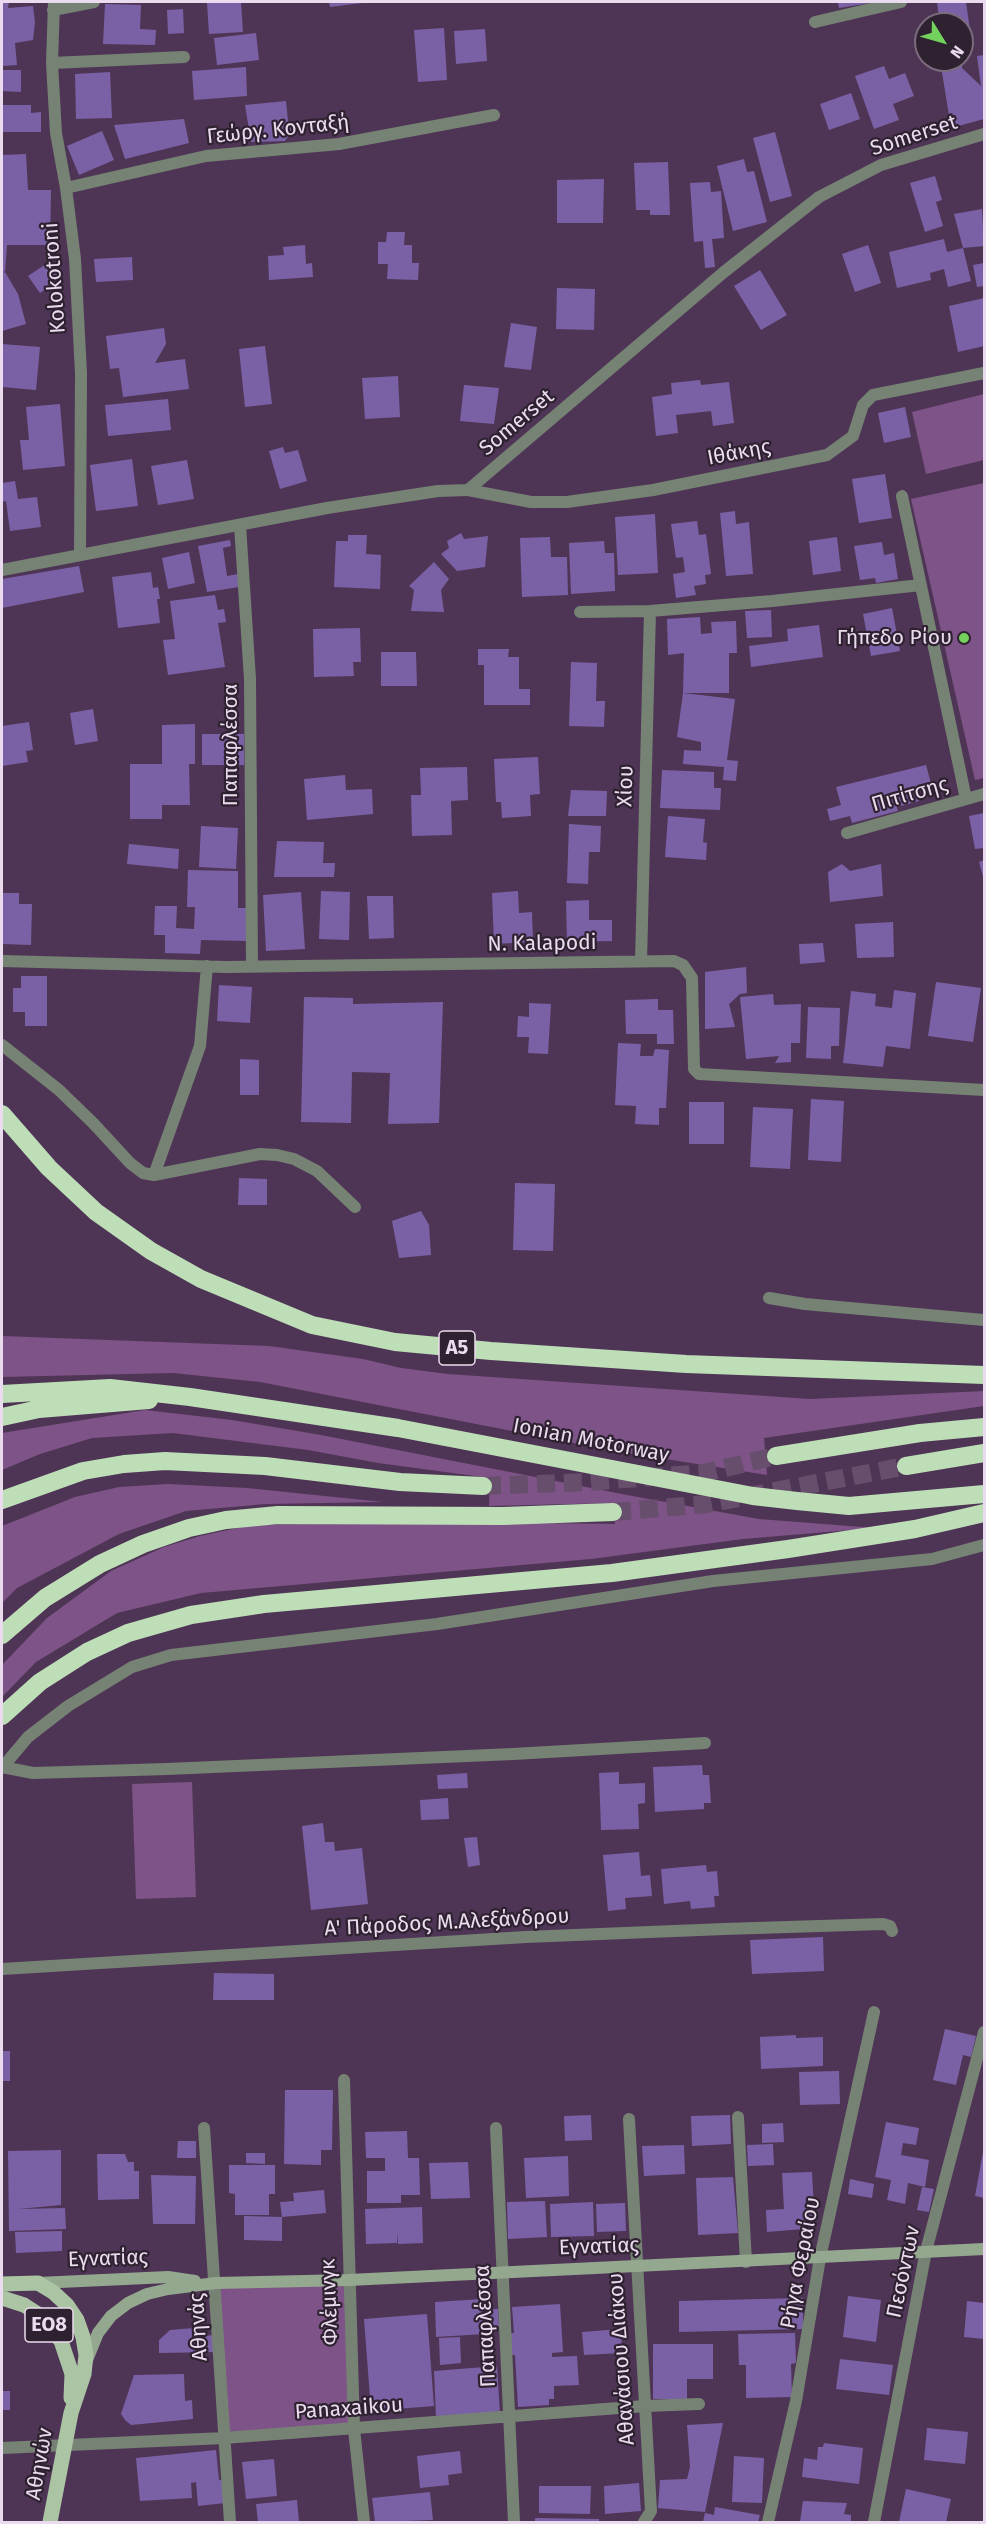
<!DOCTYPE html>
<meta charset="utf-8">
<style>
body{margin:0}
#map{position:relative;width:986px;height:2524px;overflow:hidden;background:#4f3555;font-family:"Fira Sans",sans-serif}
canvas{display:block}
.frame{position:absolute;inset:0;border:3px solid #ebdbee;pointer-events:none}
.north{position:absolute;left:914px;top:12px;width:60px;height:60px;box-sizing:border-box;background:#2e2231;border:2px solid #7a6c7d;border-radius:50%;rotate:127deg;font-size:16px;font-weight:700;line-height:24px;text-align:center;color:#ebdbee}
.north::after{content:'';display:block;margin:auto;width:21px;height:27px;background:#72d25d;clip-path:polygon(50% 0,100% 100%,50% 72%,0 100%)}
</style>
<div id="map">
<canvas width="986" height="2524"></canvas>
<div class="frame"></div>
<div class="north">N</div>
</div>
<script>
const ctx = document.querySelector('canvas').getContext('2d');
ctx.lineJoin = 'round';
function fillPath(path, color) { ctx.fillStyle = color; ctx.fill(path, 'evenodd'); }
const shape = rows => new Path2D(rows.map(r => 'M' + r).join(''));
function trace(path, color, width, dash) { ctx.strokeStyle = color; ctx.lineWidth = width; ctx.lineCap = dash ? 'butt' : 'round'; ctx.setLineDash(dash || []); ctx.stroke(path); }
function write(font, color, halo, rows, align = 'center') {
  ctx.font = font + ' "Fira Sans",sans-serif'; ctx.lineWidth = 4.5; ctx.setLineDash([]); ctx.textBaseline = 'middle'; ctx.strokeStyle = halo; ctx.fillStyle = color; for (const [text, x, y, turn = 0] of rows) {
    ctx.save(); ctx.translate(x, y); ctx.rotate((+turn || 0) * Math.PI / 180); ctx.textAlign = isNaN(turn) ? turn : align; if (halo) ctx.strokeText(text, 0, 0); ctx.fillText(text, 0, 0); ctx.restore();
  }
}
fillPath(shape([
 [984,394,984,460,926,474,912,412],
 [984,483,984,778,975,780,911,499],
 [2,1336,269,1346,363,1359,401,1368,448,1374,810,1399,984,1391,984,1406,764,1438,767,1475,615,1451,260,1382,173,1373,2,1377],
 [145,1410,232,1420,321,1435,627,1495,759,1519,875,1528,743,1539,591,1559,201,1593,117,1613,36,1662,2,1697,2,1665,47,1618,111,1571,164,1547,200,1536,252,1525,444,1522,615,1524,613,1503,489,1506,490,1478,378,1463,308,1450,173,1433,92,1438,40,1454,2,1470,2,1433],
 [168,1484,247,1488,383,1502,266,1504,186,1511,119,1534,17,1588,2,1603,2,1526,75,1497,119,1487],
 [192,1782,196,1897,136,1899,132,1784],
 [349,2280,354,2429,224,2438,216,2283]
]), '#7e5387');
fillPath(shape([
 [2,2,9,2,8,8,33,6,35,22,33,40,15,43,17,65,2,66],
 [241,2,243,32,209,34,207,3],
 [329,2,362,2,362,3,330,7],
 [838,2,870,2,870,3,839,8],
 [966,2,970,30,962,31,962,24,940,24,937,3],
 [105,4,141,5,140,29,156,30,155,45,103,44],
 [183,9,184,33,168,34,167,10],
 [444,28,447,80,418,82,414,30],
 [485,29,487,61,456,64,454,31],
 [256,33,259,60,217,65,214,38],
 [984,55,984,119,951,128,940,60,962,60,962,68,981,86,977,56],
 [884,66,889,79,905,73,914,96,893,104,899,120,874,129,855,76],
 [246,67,247,96,194,100,192,71],
 [2,70,21,70,21,92,2,91],
 [110,72,112,118,76,119,75,74],
 [851,93,860,119,829,130,820,104],
 [286,101,288,121,295,126,285,141,251,142,245,105],
 [2,105,31,105,31,113,41,112,41,132,2,132],
 [184,119,189,143,125,159,114,125],
 [102,131,114,160,79,175,67,146],
 [775,132,792,196,770,202,753,138],
 [26,154,28,190,51,190,50,245,7,245,5,272,2,271,2,155],
 [744,159,747,172,754,171,767,222,733,231,717,166],
 [668,162,670,215,650,215,650,210,636,210,634,163],
 [935,176,942,200,936,202,943,226,925,232,910,183],
 [604,179,603,223,557,223,557,180],
 [710,182,711,192,721,191,724,238,712,239,715,267,705,268,703,241,694,242,690,183],
 [982,209,984,246,963,248,954,214],
 [387,232,405,232,404,245,412,245,412,263,419,263,418,280,387,279,388,264,378,264,378,242,386,242],
 [944,239,947,252,963,248,971,281,948,287,944,269,930,273,931,280,897,288,889,252],
 [305,245,306,264,312,263,313,277,269,280,268,256,284,255,283,247],
 [868,245,881,283,855,292,842,254],
 [132,257,133,280,96,282,94,259],
 [49,262,60,280,40,293,28,276],
 [984,263,984,286,977,287,973,265],
 [760,270,787,315,761,330,734,286],
 [5,272,18,294,26,324,2,331,2,273],
 [557,288,595,289,594,330,556,329],
 [984,298,984,346,958,352,949,306],
 [511,323,537,327,531,370,504,367],
 [164,328,166,344,155,363,185,359,189,389,123,397,119,368,110,369,106,336],
 [2,344,40,347,36,390,2,387],
 [265,346,272,404,245,407,239,349],
 [398,376,400,417,365,419,362,378],
 [700,380,701,385,729,382,734,423,713,426,711,411,676,415,678,433,656,436,652,397,672,394,671,383],
 [464,385,499,388,494,424,460,421],
 [168,399,171,430,108,436,105,405],
 [60,404,65,466,23,470,20,440,29,440,26,407],
 [905,407,911,437,884,443,878,413],
 [283,447,285,453,298,450,307,481,280,489,269,451],
 [132,459,138,506,96,511,90,465],
 [187,460,194,499,158,505,151,466],
 [885,474,892,518,859,523,852,479],
 [15,481,18,499,37,497,41,527,10,531,6,501,2,502,2,483],
 [735,511,736,524,749,522,753,574,726,576,720,513],
 [655,514,658,573,618,575,615,517],
 [697,521,699,535,706,534,711,574,705,575,706,584,694,586,696,595,676,598,673,574,685,572,683,557,676,558,671,524],
 [461,533,464,539,488,536,485,567,457,571,441,554,449,548,447,541],
 [348,535,367,535,366,554,381,555,380,589,334,587,336,541,348,541],
 [550,537,551,557,567,557,568,595,522,597,520,538],
 [837,537,841,571,813,575,809,541],
 [230,540,231,546,223,548,227,576,238,574,239,587,207,592,198,546],
 [604,541,605,553,614,553,615,591,571,594,569,543],
 [882,542,884,555,894,553,898,579,876,583,875,578,860,580,854,546],
 [189,552,195,583,168,589,162,558],
 [434,562,449,579,441,590,444,612,411,611,414,590,409,586],
 [79,566,84,592,2,608,2,579],
 [151,572,153,588,158,587,160,599,157,599,160,623,118,628,112,577],
 [215,595,218,610,224,609,226,622,218,623,225,667,168,675,163,640,175,639,170,601],
 [892,608,900,651,871,656,863,614],
 [771,610,772,637,747,638,745,611],
 [700,617,701,634,712,633,711,622,736,621,737,653,729,653,729,693,683,693,735,699,727,760,738,761,736,781,723,780,724,767,683,764,684,750,701,751,701,742,677,737,683,693,684,653,668,655,667,619],
 [819,625,823,657,751,667,749,646,788,641,787,629],
 [360,628,361,662,353,662,354,676,314,677,313,629],
 [478,649,509,649,508,657,519,657,519,689,530,689,530,705,484,705,484,665,478,665],
 [381,652,416,652,417,686,381,686],
 [571,662,597,663,596,701,605,701,604,727,569,726],
 [93,709,98,741,75,745,70,713],
 [29,722,33,750,26,751,28,762,2,766,2,726],
 [195,724,195,764,189,764,190,805,162,805,162,819,130,819,130,764,162,764,162,725],
 [202,734,244,734,244,765,202,765],
 [538,757,540,794,530,795,531,816,502,818,501,802,496,802,494,759],
 [926,765,932,787,917,791,919,801,897,807,898,811,852,823,850,816,830,821,827,809,841,805,836,787],
 [467,767,468,800,451,801,452,835,412,836,411,795,421,795,420,768],
 [662,770,714,772,714,788,721,788,720,810,660,808],
 [345,775,346,790,372,789,373,814,307,820,304,779],
 [571,790,607,791,606,816,568,816],
 [984,813,984,848,975,849,969,816],
 [668,816,705,819,703,842,707,843,706,860,665,857],
 [569,824,601,826,600,852,589,852,588,884,567,883],
 [201,826,238,828,236,869,199,867],
 [277,841,324,842,323,863,335,863,334,877,274,877],
 [129,844,179,849,178,869,127,864],
 [984,860,984,880,979,862],
 [842,864,850,871,881,864,883,896,830,902,828,872],
 [188,870,238,871,238,908,246,908,246,941,201,940,200,954,165,953,165,935,154,935,155,906,177,906,176,928,194,929,195,907,187,907],
 [321,891,350,892,349,940,319,939],
 [518,891,519,913,532,912,533,942,494,944,492,893],
 [301,892,305,949,266,951,263,895],
 [2,893,19,893,19,904,32,904,31,945,2,944],
 [367,896,393,896,394,938,369,939],
 [589,900,589,920,612,920,612,941,567,942,566,901],
 [893,922,894,957,857,958,855,924],
 [823,943,825,962,800,964,799,944],
 [746,967,747,993,740,994,729,1004,735,1027,705,1029,705,972],
 [21,976,47,976,47,1026,25,1026,25,1012,13,1012,13,988,21,988],
 [936,982,981,988,973,1042,928,1036],
 [219,985,252,987,250,1023,217,1021],
 [894,990,916,993,910,1049,886,1046,883,1067,843,1063,851,991,876,994,875,1006,892,1008],
 [773,994,774,1005,801,1004,800,1043,791,1043,791,1062,775,1063,779,1056,746,1059,740,997],
 [304,997,353,998,353,1004,443,1002,439,1123,388,1124,390,1073,352,1072,351,1123,301,1122],
 [658,999,658,1010,673,1010,674,1044,657,1044,657,1034,626,1034,625,1000],
 [529,1003,551,1004,548,1054,528,1053,529,1037,517,1037,518,1016,529,1017],
 [808,1007,840,1008,839,1046,831,1046,831,1059,806,1058],
 [618,1043,641,1044,640,1056,653,1056,655,1049,669,1050,666,1108,659,1108,659,1125,635,1124,636,1106,615,1105],
 [240,1059,259,1060,259,1095,240,1095],
 [811,1099,844,1101,841,1162,808,1160],
 [689,1102,724,1102,724,1144,689,1144],
 [753,1107,793,1109,790,1169,750,1167],
 [239,1178,267,1179,267,1205,238,1205],
 [515,1183,555,1184,553,1251,513,1250],
 [421,1211,429,1225,431,1255,399,1258,392,1221],
 [702,1765,703,1775,709,1775,711,1803,704,1803,704,1809,655,1812,653,1767],
 [619,1772,619,1784,645,1783,645,1803,638,1804,639,1829,601,1830,599,1773],
 [467,1773,468,1788,438,1789,437,1775],
 [448,1798,449,1819,421,1820,420,1800],
 [323,1823,325,1842,334,1842,335,1851,362,1848,368,1904,311,1910,302,1826],
 [477,1837,480,1865,468,1867,464,1838],
 [639,1852,641,1876,650,1875,652,1896,625,1898,626,1909,608,1911,603,1855],
 [706,1865,707,1872,717,1871,719,1896,714,1896,715,1907,691,1909,690,1901,664,1904,661,1869],
 [823,1937,824,1971,752,1974,750,1940],
 [214,1973,274,1974,274,2000,213,2000],
 [945,2029,976,2036,971,2057,963,2055,956,2085,933,2080],
 [796,2035,796,2038,823,2037,823,2066,761,2069,760,2037],
 [2,2051,10,2051,10,2081,2,2081],
 [839,2071,840,2104,800,2105,799,2072],
 [285,2090,333,2090,332,2150,321,2150,321,2165,284,2164],
 [591,2115,592,2140,565,2141,564,2116],
 [730,2115,731,2144,692,2146,691,2116],
 [886,2122,919,2128,916,2145,903,2143,901,2155,929,2160,925,2187,908,2183,905,2204,887,2200,891,2180,875,2177],
 [783,2123,784,2142,762,2143,762,2124],
 [407,2131,408,2158,419,2158,420,2195,401,2195,401,2203,367,2203,367,2171,385,2171,385,2158,366,2158,365,2132],
 [178,2141,196,2141,196,2158,177,2158],
 [773,2144,774,2165,748,2166,747,2145],
 [684,2145,685,2174,644,2176,642,2146],
 [61,2150,61,2205,18,2209,65,2208,66,2229,9,2231,8,2151],
 [983,2152,984,2152,984,2198,975,2196],
 [246,2153,265,2153,265,2164,246,2163],
 [97,2154,125,2154,128,2162,134,2162,134,2171,139,2171,139,2199,98,2200],
 [568,2156,569,2196,526,2198,524,2158],
 [468,2162,470,2198,431,2199,429,2163],
 [229,2165,275,2165,275,2194,269,2194,269,2215,235,2215,235,2194,229,2193],
 [812,2172,815,2228,767,2232,766,2210,784,2209,782,2173],
 [151,2175,196,2176,195,2224,153,2224],
 [733,2177,738,2233,698,2235,696,2178],
 [850,2179,874,2184,872,2198,848,2194],
 [922,2187,934,2189,929,2212,917,2210],
 [324,2190,326,2213,282,2217,282,2241,244,2240,244,2216,282,2217,280,2202,294,2201,293,2193],
 [545,2201,547,2237,508,2239,507,2202],
 [593,2202,594,2236,551,2237,550,2204],
 [625,2203,626,2231,597,2232,596,2204],
 [422,2207,423,2243,398,2244,397,2232,397,2243,366,2244,365,2209],
 [62,2231,62,2251,16,2253,15,2232],
 [848,2296,881,2300,876,2342,843,2337],
 [803,2298,803,2329,679,2332,679,2301],
 [482,2299,483,2310,498,2309,499,2326,483,2327,484,2334,436,2337,435,2302],
 [967,2301,984,2303,984,2339,964,2337],
 [560,2304,563,2352,552,2353,552,2357,577,2356,579,2385,554,2386,554,2399,549,2399,549,2405,518,2407,515,2355,511,2355,510,2333,514,2333,512,2307],
 [427,2314,434,2406,371,2411,364,2319],
 [206,2327,205,2336,213,2335,214,2352,159,2353,159,2340,170,2330],
 [621,2329,622,2353,584,2355,582,2332],
 [795,2333,796,2363,791,2364,792,2397,746,2398,746,2365,739,2365,738,2334],
 [460,2337,461,2363,440,2365,439,2338],
 [653,2344,713,2344,713,2379,687,2379,687,2399,653,2399],
 [840,2359,893,2365,889,2395,836,2389],
 [497,2366,500,2414,436,2418,434,2371],
 [184,2374,185,2401,192,2400,193,2419,131,2425,125,2420,121,2414,134,2375],
 [2,2391,10,2391,10,2410,2,2410],
 [723,2423,705,2512,658,2508,660,2480,687,2479,690,2467,687,2425],
 [927,2428,968,2432,965,2464,924,2460],
 [824,2443,863,2448,859,2484,802,2477,804,2458,817,2460,818,2447,823,2447],
 [216,2450,219,2480,223,2480,225,2503,198,2506,196,2482,191,2483,192,2498,140,2501,136,2458],
 [460,2451,462,2473,448,2475,449,2485,420,2488,417,2456],
 [734,2456,764,2458,762,2503,732,2502],
 [274,2459,277,2496,246,2499,242,2462],
 [639,2483,641,2511,605,2514,604,2486],
 [539,2486,591,2486,590,2514,539,2513],
 [906,2489,951,2499,946,2522,899,2522],
 [430,2492,433,2520,375,2522,372,2498],
 [297,2500,299,2522,258,2522,256,2504],
 [803,2501,847,2503,844,2514,851,2515,851,2522,800,2522],
 [715,2507,760,2515,758,2522,703,2522,705,2513,714,2515],
 [535,2518,599,2519,599,2522,535,2522]
]), '#7a61a5');
trace(shape([
 [483,1486,587,1482,704,1473,776,1456],
 [613,1512,707,1504,906,1466]
]), '#664e6c', 18, [18, 9]);
trace(shape([
 [54,2,52,63,56,133,66,188,75,259,81,373,80,554],
 [53,10,94,2],
 [815,22,901,2],
 [52,63,184,57],
 [66,188,206,156,339,144,494,115],
 [468,490,531,502,567,502,653,490,827,455,853,436,863,405,873,395,984,373],
 [902,496,966,799],
 [240,525,250,679,252,966],
 [580,612,650,611,772,601,921,585],
 [847,833,984,794],
 [2,961,226,967,674,961,683,965,692,978,694,1069,699,1074,984,1090],
 [641,961,650,611],
 [2,1045,59,1090,94,1124,130,1163,143,1173,154,1175,260,1154,277,1155,294,1159,317,1171,355,1207],
 [154,1175,200,1046,207,966],
 [769,1298,805,1304,984,1320],
 [2,1767,33,1773,167,1769,513,1754,705,1743],
 [2,1768,28,1737,68,1706,132,1667,171,1655,437,1624,713,1581,932,1559,984,1545],
 [2,1969,526,1937,724,1929,883,1924,890,1926,892,1931],
 [344,2080,354,2429,364,2522],
 [738,2117,746,2262],
 [629,2119,651,2511,644,2522],
 [204,2128,230,2522],
 [496,2128,514,2522],
 [2,2448,224,2438,645,2406,699,2404],
 [768,2522,796,2401,820,2258,874,2012],
 [874,2522,926,2251,984,2032]
]), '#768374', 12);
trace(shape([
 [2,570,327,508,438,491,468,490,724,272,819,197,881,165,984,134]
]), '#768374', 12);
trace(shape([
 [38,2283,168,2277,195,2281],
 [87,2360,98,2333,111,2316,128,2303,147,2294,168,2289,216,2283,349,2280,984,2249]
]), '#94a88f', 12);
trace(shape([
 [2,2284,38,2283,53,2292,67,2305,77,2320,83,2337,86,2355,84,2374,71,2413,50,2522],
 [2,2298,24,2305,38,2314,61,2341,72,2374,71,2398]
]), '#aac4a4', 15);
trace(shape([
 [2,1114,49,1168,96,1212,151,1251,201,1279,312,1325,395,1342,491,1351,686,1364,984,1375],
 [2,1394,110,1388,190,1397,398,1428,753,1496,797,1501,849,1506,984,1494],
 [2,1417,39,1409,149,1400],
 [776,1456,920,1433,984,1427],
 [906,1466,984,1453],
 [2,1500,83,1471,124,1464,165,1461,265,1466,400,1482,483,1486],
 [2,1635,45,1598,100,1564,143,1544,189,1528,226,1520,278,1515,503,1516,613,1512],
 [2,1716,40,1682,87,1652,128,1633,191,1615,264,1604,612,1573,788,1549,915,1529,984,1513]
]), '#bedeb8', 18);
for (const [x, y, r, color] of [
 [964,638,6,"#72d25d"]
]) { const dot = new Path2D(); dot.arc(x, y, r, 0, 2 * Math.PI); ctx.fillStyle = color; ctx.fill(dot); trace(dot, '#2e2231', 2); }
for (const [x, y, w] of [
 [457,1348,36],
 [49,2325,48]
]) { const box = new Path2D(); box.roundRect(x - w / 2, y - 17, w, 34, 4.5); ctx.fillStyle = '#2e2231'; ctx.fill(box); trace(box, '#ebdbee', 1.5); }
write('bold 20px', '#ebdbee', null, [
 ["Α5",457,1348],
 ["ΕΟ8",49,2325]
]);
write('21px', '#ebdbee', '#2e2231', [
 ["Γεώργ. Κονταξή",278,130,-6],
 ["Somerset",914,136,-18],
 ["Kolokotroni",55,278,-94],
 ["Somerset",517,423,-40],
 ["Ιθάκης",739,453,-11],
 ["Παπαφλέσσα",231,745,-90],
 ["Χίου",626,786,-88],
 ["Πιτίτσης",910,795,-16],
 ["N. Kalapodi",542,944,-1],
 ["Ionian Motorway",591,1441,11],
 ["Α' Πάροδος Μ.Αλεξάνδρου",447,1923,-3],
 ["Εγνατίας",599,2247,-2],
 ["Εγνατίας",108,2259,-2],
 ["Ρήγα Φεραίου",801,2263,-79],
 ["Πεσόντων",904,2272,-78],
 ["Φλέμινγκ",330,2302,-92],
 ["Παπαφλέσσα",486,2326,-93],
 ["Αθηνάς",199,2327,-93],
 ["Αθανάσιου Διάκου",622,2359,-94],
 ["Panaxaikou",349,2409,-4],
 ["Αθηνών",40,2464,-80]
]);
write('21px', '#ebdbee', '#2e2231', [
 ["Γήπεδο Ρίου",952,638]
], 'right');
</script>
